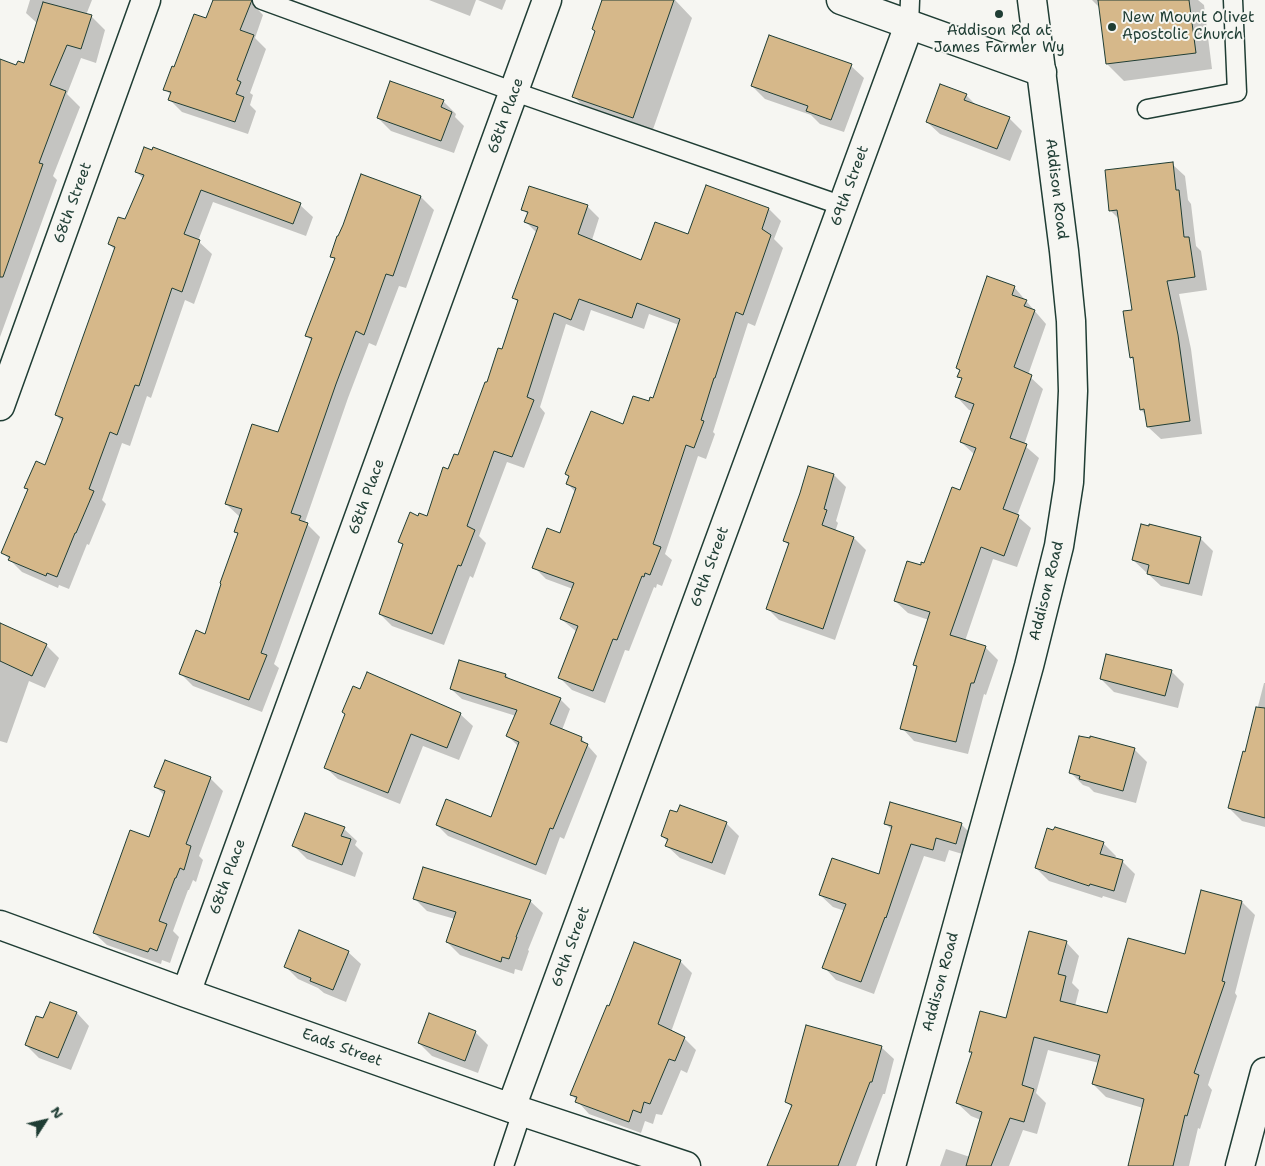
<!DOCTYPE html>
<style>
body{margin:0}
#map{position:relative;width:1265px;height:1166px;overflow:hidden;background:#f6f6f2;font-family:"Shantell Sans",sans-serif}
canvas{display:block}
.north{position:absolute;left:20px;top:1096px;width:50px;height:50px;-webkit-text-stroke:4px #f6f6f2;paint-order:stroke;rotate:55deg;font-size:14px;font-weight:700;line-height:20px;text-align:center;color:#1f3d34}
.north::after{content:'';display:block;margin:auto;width:18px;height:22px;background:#1f3d34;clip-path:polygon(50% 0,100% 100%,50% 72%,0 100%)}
</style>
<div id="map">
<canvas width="1265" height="1166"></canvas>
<div class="north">N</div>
</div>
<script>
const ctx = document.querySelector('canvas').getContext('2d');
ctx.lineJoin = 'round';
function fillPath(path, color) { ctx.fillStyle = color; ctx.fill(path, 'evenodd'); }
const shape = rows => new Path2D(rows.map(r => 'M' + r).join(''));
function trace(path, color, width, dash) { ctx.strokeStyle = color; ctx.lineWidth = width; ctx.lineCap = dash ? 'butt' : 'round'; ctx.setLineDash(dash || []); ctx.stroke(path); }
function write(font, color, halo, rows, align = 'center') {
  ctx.font = font + ' "Shantell Sans",sans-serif'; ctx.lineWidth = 4; ctx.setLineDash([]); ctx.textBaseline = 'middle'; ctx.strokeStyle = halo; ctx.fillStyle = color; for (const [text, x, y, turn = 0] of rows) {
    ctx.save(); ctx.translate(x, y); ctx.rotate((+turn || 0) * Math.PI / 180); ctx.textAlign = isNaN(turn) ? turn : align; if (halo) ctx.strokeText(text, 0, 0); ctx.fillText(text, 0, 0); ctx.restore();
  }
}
fillPath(shape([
 [30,0,92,0,86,15,91,16,105,30,96,63,81,58,67,94,80,107,53,176,57,180,0,337,0,77,17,66,25,65,38,24,26,13],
 [214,0,246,0,251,2,263,15,255,38,266,49,250,93,253,95,250,105,256,111,248,134,182,112,169,99,171,95,165,89,175,69,207,20],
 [429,0,476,0,470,16],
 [478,0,506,0,502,10],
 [606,0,675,0,692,18,651,135,592,115,574,97,596,32,593,29],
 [1092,0,1198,0,1204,5,1212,69,1124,81,1107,64,1100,8],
 [851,66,864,78,844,132,820,124,811,115,765,99,752,86],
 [966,95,977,106,1009,118,1022,131,1010,161,940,134,927,122],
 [443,101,456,114,455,117,464,126,454,153,391,131,378,118],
 [1172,164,1185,176,1188,200,1191,204,1196,246,1201,251,1207,290,1179,294,1191,349,1202,434,1161,439,1148,427,1146,415,1141,410,1134,361,1131,357,1133,311,1120,220,1110,210],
 [136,172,300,205,313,217,306,236,213,202,198,241,212,254,194,304,185,300,151,398,147,396,130,446,122,443,102,500,106,504,89,545,87,544,69,589,59,585,58,588,22,572,3,553,28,490,26,488,46,467,63,422,56,415,115,250,109,244,126,221,144,179],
 [362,176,421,197,434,210,406,288,399,286,376,346,369,343,348,398,305,522,320,537,274,664,279,668,262,712,193,686,181,674,205,635,239,535,235,531,240,517,226,504,279,434,312,341,306,335,335,260,332,256],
 [707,186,769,209,781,221,774,239,783,248,755,326,748,323,713,432,715,434,706,459,698,456,665,554,672,560,662,586,657,584,656,588,654,587,629,651,625,650,605,703,572,690,560,678,577,632,561,619,573,589,546,579,534,567,561,535,576,493,568,484,570,478,566,474,654,399,679,325,649,314,644,329,591,310,584,331,566,324,540,407,545,413,524,468,507,462,479,536,486,543,473,578,470,576,444,645,392,626,380,614,404,546,400,542,419,517,427,517,449,470,458,457,502,351,518,302,513,297,537,233,526,222,528,215,523,209,587,206,599,218,592,240,642,261,689,235],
 [1014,287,1046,324,1028,375,1043,389,1024,445,1039,458,1017,516,1031,528,1017,567,993,559,965,641,985,647,998,660,986,695,984,694,968,754,914,741,902,728,918,668,915,664,929,620,908,613,895,601,924,565,961,492,975,455,961,442,973,411,969,410,957,397,963,380,959,376,961,371,957,368],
 [809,468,834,475,846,487,836,521,838,523,835,532,854,538,866,550,835,640,779,620,768,609,790,546,784,541],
 [1200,538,1213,551,1202,596,1161,586,1133,560],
 [0,625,46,645,59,658,45,688,29,681,7,743,0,741],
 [460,662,506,675,511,681,560,699,570,709,562,730,581,738,597,756,564,839,560,837,546,875,448,836,437,825,491,819,519,747,508,736,516,716,462,699,451,689],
 [1171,671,1184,684,1178,708,1114,692,1101,679],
 [1264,683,1265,683,1265,827,1242,821,1229,808,1246,753],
 [460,714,473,726,459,760,423,746,400,804,338,779,325,767],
 [1134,749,1147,762,1136,803,1094,792,1089,787,1083,785,1070,772],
 [210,778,223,791,199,856,203,860,196,882,193,880,189,890,188,890,173,931,179,937,170,963,162,960,161,964,107,945,94,933,150,838,165,796,156,787],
 [726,823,739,836,725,875,680,858,667,846,668,842,662,836],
 [885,823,961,824,974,837,969,856,949,850,945,862,924,856,874,994,836,980,824,967,845,911,833,907,820,895,879,876,892,830],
 [344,829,357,841,355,845,363,853,355,877,307,859,294,846],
 [1103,843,1116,856,1115,859,1122,861,1135,874,1126,903,1103,896,1102,898,1049,881,1036,868],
 [414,898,530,901,543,913,528,950,529,951,522,971,515,969,514,974,460,955,447,942,455,919,427,911],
 [1242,902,1255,915,1235,993,1237,996,1208,1085,1212,1090,1200,1129,1198,1128,1189,1166,1130,1166,1143,1108,1106,1097,1093,1084,1099,1063,1048,1050,1036,1093,1046,1103,1037,1134,1023,1130,1009,1166,940,1166,946,1149,970,1157,981,1120,971,1116,957,1103,973,1053,971,1051,1007,1019,1066,942,1079,956,1072,983,1079,990,1075,1006,1108,1015,1186,955],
 [348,952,361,964,346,1002,324,993,318,988,298,979,286,967],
 [680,961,692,973,671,1032,684,1038,696,1050,687,1073,681,1070,662,1115,656,1114,653,1124,645,1121,641,1133,589,1114,572,1095,610,1007],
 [51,1003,77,1013,89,1026,71,1070,39,1058,26,1045,44,1020],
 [475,1032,488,1045,478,1073,432,1056,419,1043],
 [881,1047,894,1059,885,1094,883,1094,856,1166,773,1166,792,1107,786,1102]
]), '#0003');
const building = shape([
 [213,0,252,0,240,30,254,35,237,80,241,82,236,94,244,97,235,122,168,100,171,92,163,90,172,66,174,67,194,14,206,18,213,0],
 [602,0,674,0,633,118,572,97,595,31,592,29,602,0],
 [1098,0,1189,0,1196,53,1106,64,1098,0],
 [43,2,92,15,81,49,67,45,50,85,66,91,39,163,43,164,3,277,0,277,0,59,16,65,18,61,24,63,43,2],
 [769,35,852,64,831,120,806,111,808,106,751,86,769,35],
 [390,81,444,100,441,107,452,112,441,141,377,118,390,81],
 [940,84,967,94,964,100,1010,117,997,149,926,122,940,84],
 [144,147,152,150,153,147,301,203,293,224,201,190,184,234,200,240,182,292,172,288,139,386,135,385,117,435,110,432,89,489,94,491,76,533,75,533,57,577,47,573,46,576,8,560,10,557,1,553,28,489,24,488,36,461,45,465,63,418,55,415,115,247,108,244,118,217,125,219,144,175,135,172,144,147],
 [1173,162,1176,190,1179,190,1184,237,1189,237,1195,277,1167,281,1178,335,1190,421,1147,427,1144,409,1140,410,1133,357,1130,358,1123,311,1132,310,1117,210,1109,211,1105,170,1173,162],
 [361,174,421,196,393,276,386,274,364,335,356,331,336,384,291,513,301,516,299,520,308,523,261,653,267,655,249,700,179,674,196,630,205,634,221,584,220,583,238,533,234,532,242,509,225,504,252,424,278,432,312,338,305,336,335,258,330,257,337,236,338,236,343,225,361,174],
 [706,185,769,208,762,229,771,235,743,315,736,312,715,378,714,378,701,420,704,421,694,448,686,445,653,544,661,547,650,575,645,573,644,577,642,576,617,640,613,639,593,691,558,678,578,626,560,619,574,583,532,568,547,528,560,533,576,488,566,484,569,476,565,474,591,411,623,424,633,396,649,401,650,397,653,398,680,319,637,303,632,318,579,299,571,320,554,313,527,397,534,400,512,457,494,451,467,526,475,530,461,566,458,565,432,634,379,614,403,544,398,542,410,512,418,516,419,513,427,516,443,467,448,469,454,454,458,455,485,382,487,382,498,348,502,349,518,300,512,298,538,227,524,222,528,212,521,210,529,186,588,205,578,234,641,260,655,222,688,234,706,185],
 [987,276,1015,286,1012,295,1027,300,1024,306,1035,310,1014,367,1032,375,1010,438,1027,444,1003,509,1019,515,1004,556,981,547,950,635,986,646,974,683,971,683,956,742,900,729,917,666,913,665,930,612,894,601,907,561,921,565,921,562,924,563,952,487,960,490,976,448,960,442,974,404,955,397,962,378,957,377,960,370,956,368,987,276],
 [808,466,834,474,824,509,827,510,822,525,854,537,823,629,766,609,789,543,783,541,800,493,808,466],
 [1141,524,1149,526,1149,524,1201,537,1189,584,1147,574,1149,565,1132,560,1141,524],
 [0,623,47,644,32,676,0,661,0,623],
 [1106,654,1172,670,1165,696,1100,679,1106,654],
 [459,660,506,674,505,677,561,698,550,724,582,737,581,741,588,744,553,829,550,828,536,865,436,825,446,799,491,817,519,742,506,736,517,710,450,689,459,660],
 [367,672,461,713,447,748,411,734,388,793,324,768,345,714,342,712,353,686,360,689,367,672],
 [1256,707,1265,708,1265,818,1228,808,1243,751,1245,752,1256,707],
 [1079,736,1090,738,1090,736,1135,748,1123,791,1079,779,1080,776,1069,773,1079,736],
 [165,760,211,777,186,844,191,846,184,870,180,868,176,878,175,878,159,921,167,924,157,951,150,948,148,952,93,933,130,830,149,837,165,791,154,787,165,760],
 [890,802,962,823,956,844,936,838,933,850,911,844,886,918,885,917,861,982,822,968,846,904,819,895,832,858,879,874,892,826,884,824,890,802],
 [680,805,727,822,712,863,665,846,668,839,661,836,670,810,677,812,680,805],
 [305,813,345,827,341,836,351,839,342,865,292,846,305,813],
 [1055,827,1104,842,1100,854,1123,860,1114,891,1090,884,1089,886,1035,868,1047,828,1053,830,1055,827],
 [423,867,531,900,516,937,517,937,509,959,502,957,501,962,446,942,456,912,413,899,423,867],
 [1201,890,1242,901,1222,981,1225,982,1194,1073,1199,1075,1187,1116,1185,1115,1173,1166,1128,1166,1144,1099,1092,1084,1100,1055,1034,1037,1022,1085,1034,1089,1024,1122,1010,1118,991,1166,966,1166,982,1112,956,1103,972,1052,969,1052,980,1011,1006,1018,1029,931,1067,941,1058,974,1066,976,1060,1001,1107,1013,1128,938,1185,954,1201,890],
 [299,930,349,951,333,990,310,981,311,978,284,967,299,930],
 [634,942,681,960,658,1024,685,1037,675,1061,669,1059,650,1104,644,1102,641,1113,633,1110,629,1122,575,1102,577,1097,570,1095,607,1005,609,1006,634,942],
 [50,1002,77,1012,58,1058,25,1045,36,1016,43,1018,50,1002],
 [429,1013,476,1031,465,1061,418,1043,429,1013],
 [806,1025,882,1046,872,1082,870,1082,838,1166,767,1166,792,1105,785,1102,806,1025]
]);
fillPath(building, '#d6b88a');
trace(building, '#1f3d34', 1);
const lane = shape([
 [262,0,515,92,843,206],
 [909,25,910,0],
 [1147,109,1237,92,1233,0],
 [504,1166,522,1112]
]);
const street = shape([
 [841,0,1042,72],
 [0,406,146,0],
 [0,925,186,993,511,1108,686,1166],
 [186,993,547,0],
 [511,1108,909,25],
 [1240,1166,1265,1072]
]);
const secondary = shape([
 [891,1166,1029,666,1059,546,1069,482,1073,391,1071,321,1064,251,1032,0]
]);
trace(lane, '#1f3d34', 21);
trace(street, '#1f3d34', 31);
trace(secondary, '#1f3d34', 31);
trace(lane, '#f6f6f2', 18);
trace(street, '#f6f6f2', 28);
trace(secondary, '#f6f6f2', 28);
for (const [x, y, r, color] of [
 [999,14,5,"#1f3d34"],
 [1112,27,5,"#1f3d34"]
]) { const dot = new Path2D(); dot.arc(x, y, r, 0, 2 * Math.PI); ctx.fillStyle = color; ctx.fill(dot); trace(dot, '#f6f6f2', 2); }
write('15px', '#1f3d34', '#f6f6f2', [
 ["New Mount Olivet",1122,18],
 ["Apostolic Church",1122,35],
 ["Addison Rd at",999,31,"center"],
 ["James Farmer Wy",999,48,"center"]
], 'left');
write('15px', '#1f3d34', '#f6f6f2', [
 ["68th Place",506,116,-70],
 ["69th Street",850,186,-70],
 ["Addison Road",1056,189,83],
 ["68th Street",73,203,-70],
 ["68th Place",367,497,-70],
 ["69th Street",710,567,-70],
 ["Addison Road",1047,591,-76],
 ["68th Place",228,877,-70],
 ["69th Street",571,947,-70],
 ["Addison Road",941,982,-75],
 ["Eads Street",342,1048,20]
]);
</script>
